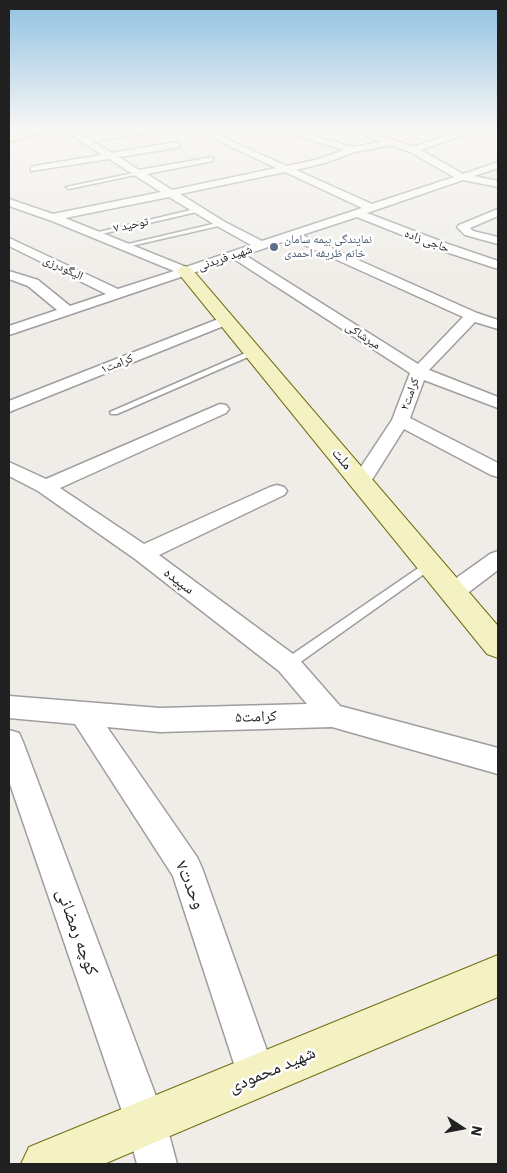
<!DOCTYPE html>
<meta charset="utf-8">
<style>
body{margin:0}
#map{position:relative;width:507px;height:1173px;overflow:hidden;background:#f0ede8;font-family:"IBM Plex Sans",sans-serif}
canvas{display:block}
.frame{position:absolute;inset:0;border:10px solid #212121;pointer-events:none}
.north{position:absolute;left:437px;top:1103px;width:50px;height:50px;-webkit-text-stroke:4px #fff;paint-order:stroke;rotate:101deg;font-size:14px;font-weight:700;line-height:20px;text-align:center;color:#212121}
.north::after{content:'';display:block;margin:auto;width:18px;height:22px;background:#212121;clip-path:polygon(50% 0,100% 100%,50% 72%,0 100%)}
</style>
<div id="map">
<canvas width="507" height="1173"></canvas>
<div class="frame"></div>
<div class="north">N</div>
</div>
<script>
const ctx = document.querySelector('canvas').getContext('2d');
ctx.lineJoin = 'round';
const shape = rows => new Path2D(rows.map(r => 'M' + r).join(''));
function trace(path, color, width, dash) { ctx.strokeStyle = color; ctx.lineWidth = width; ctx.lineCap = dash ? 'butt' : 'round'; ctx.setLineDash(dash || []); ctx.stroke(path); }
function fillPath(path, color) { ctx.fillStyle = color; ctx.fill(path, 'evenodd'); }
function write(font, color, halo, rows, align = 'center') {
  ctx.font = font + ' "IBM Plex Sans","Noto Naskh Arabic",sans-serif'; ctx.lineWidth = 5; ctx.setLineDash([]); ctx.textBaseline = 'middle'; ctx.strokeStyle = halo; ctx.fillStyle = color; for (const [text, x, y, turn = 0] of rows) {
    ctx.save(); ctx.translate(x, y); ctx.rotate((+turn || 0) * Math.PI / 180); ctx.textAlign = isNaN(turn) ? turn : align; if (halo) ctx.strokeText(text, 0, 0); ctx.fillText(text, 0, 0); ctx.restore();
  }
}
const lane = shape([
 [138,172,140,174,69,189,66,187,138,172],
 [199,208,201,211,93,236,90,234,199,208],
 [221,222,223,225,131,246,128,244,221,222],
 [250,351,257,353,117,414,111,414,110,412,250,351],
 [430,560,434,561,435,564,434,567,292,668,288,669,284,668,282,664,284,660,430,560]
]);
const street = shape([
 [62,129,72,129,85,137,137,129,151,130,147,133,92,141,112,153,176,142,180,145,176,148,119,157,139,170,213,157,213,161,147,174,172,190,276,168,193,129,204,129,287,166,319,159,344,150,275,129,288,129,353,147,381,142,351,129,363,129,413,147,468,129,480,129,421,150,463,174,498,162,498,168,474,176,498,181,498,187,463,180,367,213,448,244,498,261,498,269,440,250,357,217,302,235,477,313,498,320,498,329,475,322,429,370,498,397,498,408,424,380,410,418,498,463,498,477,491,475,404,429,368,486,361,488,354,486,351,482,392,420,410,373,234,259,9,335,9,326,57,310,28,286,9,279,9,271,38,280,70,306,106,294,9,246,9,238,118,289,174,271,52,221,9,206,9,199,53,214,161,192,109,159,31,171,31,167,34,166,102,155,62,129],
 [391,145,410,152,454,177,372,204,296,170,325,163,355,152,391,145],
 [285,172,362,208,262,241,225,222,180,194,285,172],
 [169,197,217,226,251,245,186,267,65,218,169,197],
 [291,239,463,317,418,364,245,255,291,239],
 [498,209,498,216,470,228,473,231,498,237,498,244,465,235,457,227,459,225,498,209],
 [226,316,231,317,233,320,231,323,9,412,9,401,226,316],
 [220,404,226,405,229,409,226,413,60,488,144,544,270,487,277,485,284,487,287,491,284,495,159,555,297,657,340,706,498,748,498,774,332,727,160,732,107,727,197,857,202,868,276,1076,270,1089,257,1095,244,1089,238,1076,173,876,75,724,9,718,9,696,160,708,307,704,279,671,135,559,38,491,9,476,9,462,46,479,220,404],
 [498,551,498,570,461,598,453,600,445,598,442,592,445,586,490,554,498,551],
 [9,730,19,733,23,742,166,1123,177,1164,137,1164,126,1123,9,781,9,730]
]);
const secondary = shape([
 [33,129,49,129,48,131,9,142,9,136,33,129],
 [185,266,191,268,498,626,498,658,487,654,179,274,177,271,179,268,185,266],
 [498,955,498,997,104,1164,21,1164,29,1147,498,955]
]);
trace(lane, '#9e9e9e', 3);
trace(street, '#9e9e9e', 3);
trace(secondary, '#706f0f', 2);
fillPath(lane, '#fff');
fillPath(street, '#fff');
fillPath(secondary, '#f4f1c2');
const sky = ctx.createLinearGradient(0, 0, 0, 293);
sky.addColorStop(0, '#90c1e2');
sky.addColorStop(0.44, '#f8f7f5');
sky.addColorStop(1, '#f8f7f500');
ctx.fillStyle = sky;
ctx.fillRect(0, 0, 507, 293);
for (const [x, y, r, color] of [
 [274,247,5,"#5c6f8a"]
]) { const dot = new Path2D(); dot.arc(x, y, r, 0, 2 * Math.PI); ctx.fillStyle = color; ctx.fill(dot); trace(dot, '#fff', 2); }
write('12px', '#212121', '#fff', [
 ["توحید ۷",131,225,-12],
 ["حاجی زاده",427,241,20],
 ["شهید فریدنی",225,258,-19],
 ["الیگودرزی",63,268,25],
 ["میرشاکی",363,336,33],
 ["کرامت۱",117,364,-22],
 ["کرامت۲",410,394,-70]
]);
write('12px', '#4e5e75', '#fff', [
 ["نمایندگی بیمه سامان",284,240],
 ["خانم ظریفه احمدی",284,254]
], 'left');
write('15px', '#212121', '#fff', [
 ["ملت",342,459,50],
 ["سپیده",179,581,37],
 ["کرامت۵",256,717,-2]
]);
write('18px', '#212121', '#fff', [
 ["۷وحدت",190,885,67],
 ["کوچه رمضانی",77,932,70],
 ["شهید محمودی",272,1070,-23]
]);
</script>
